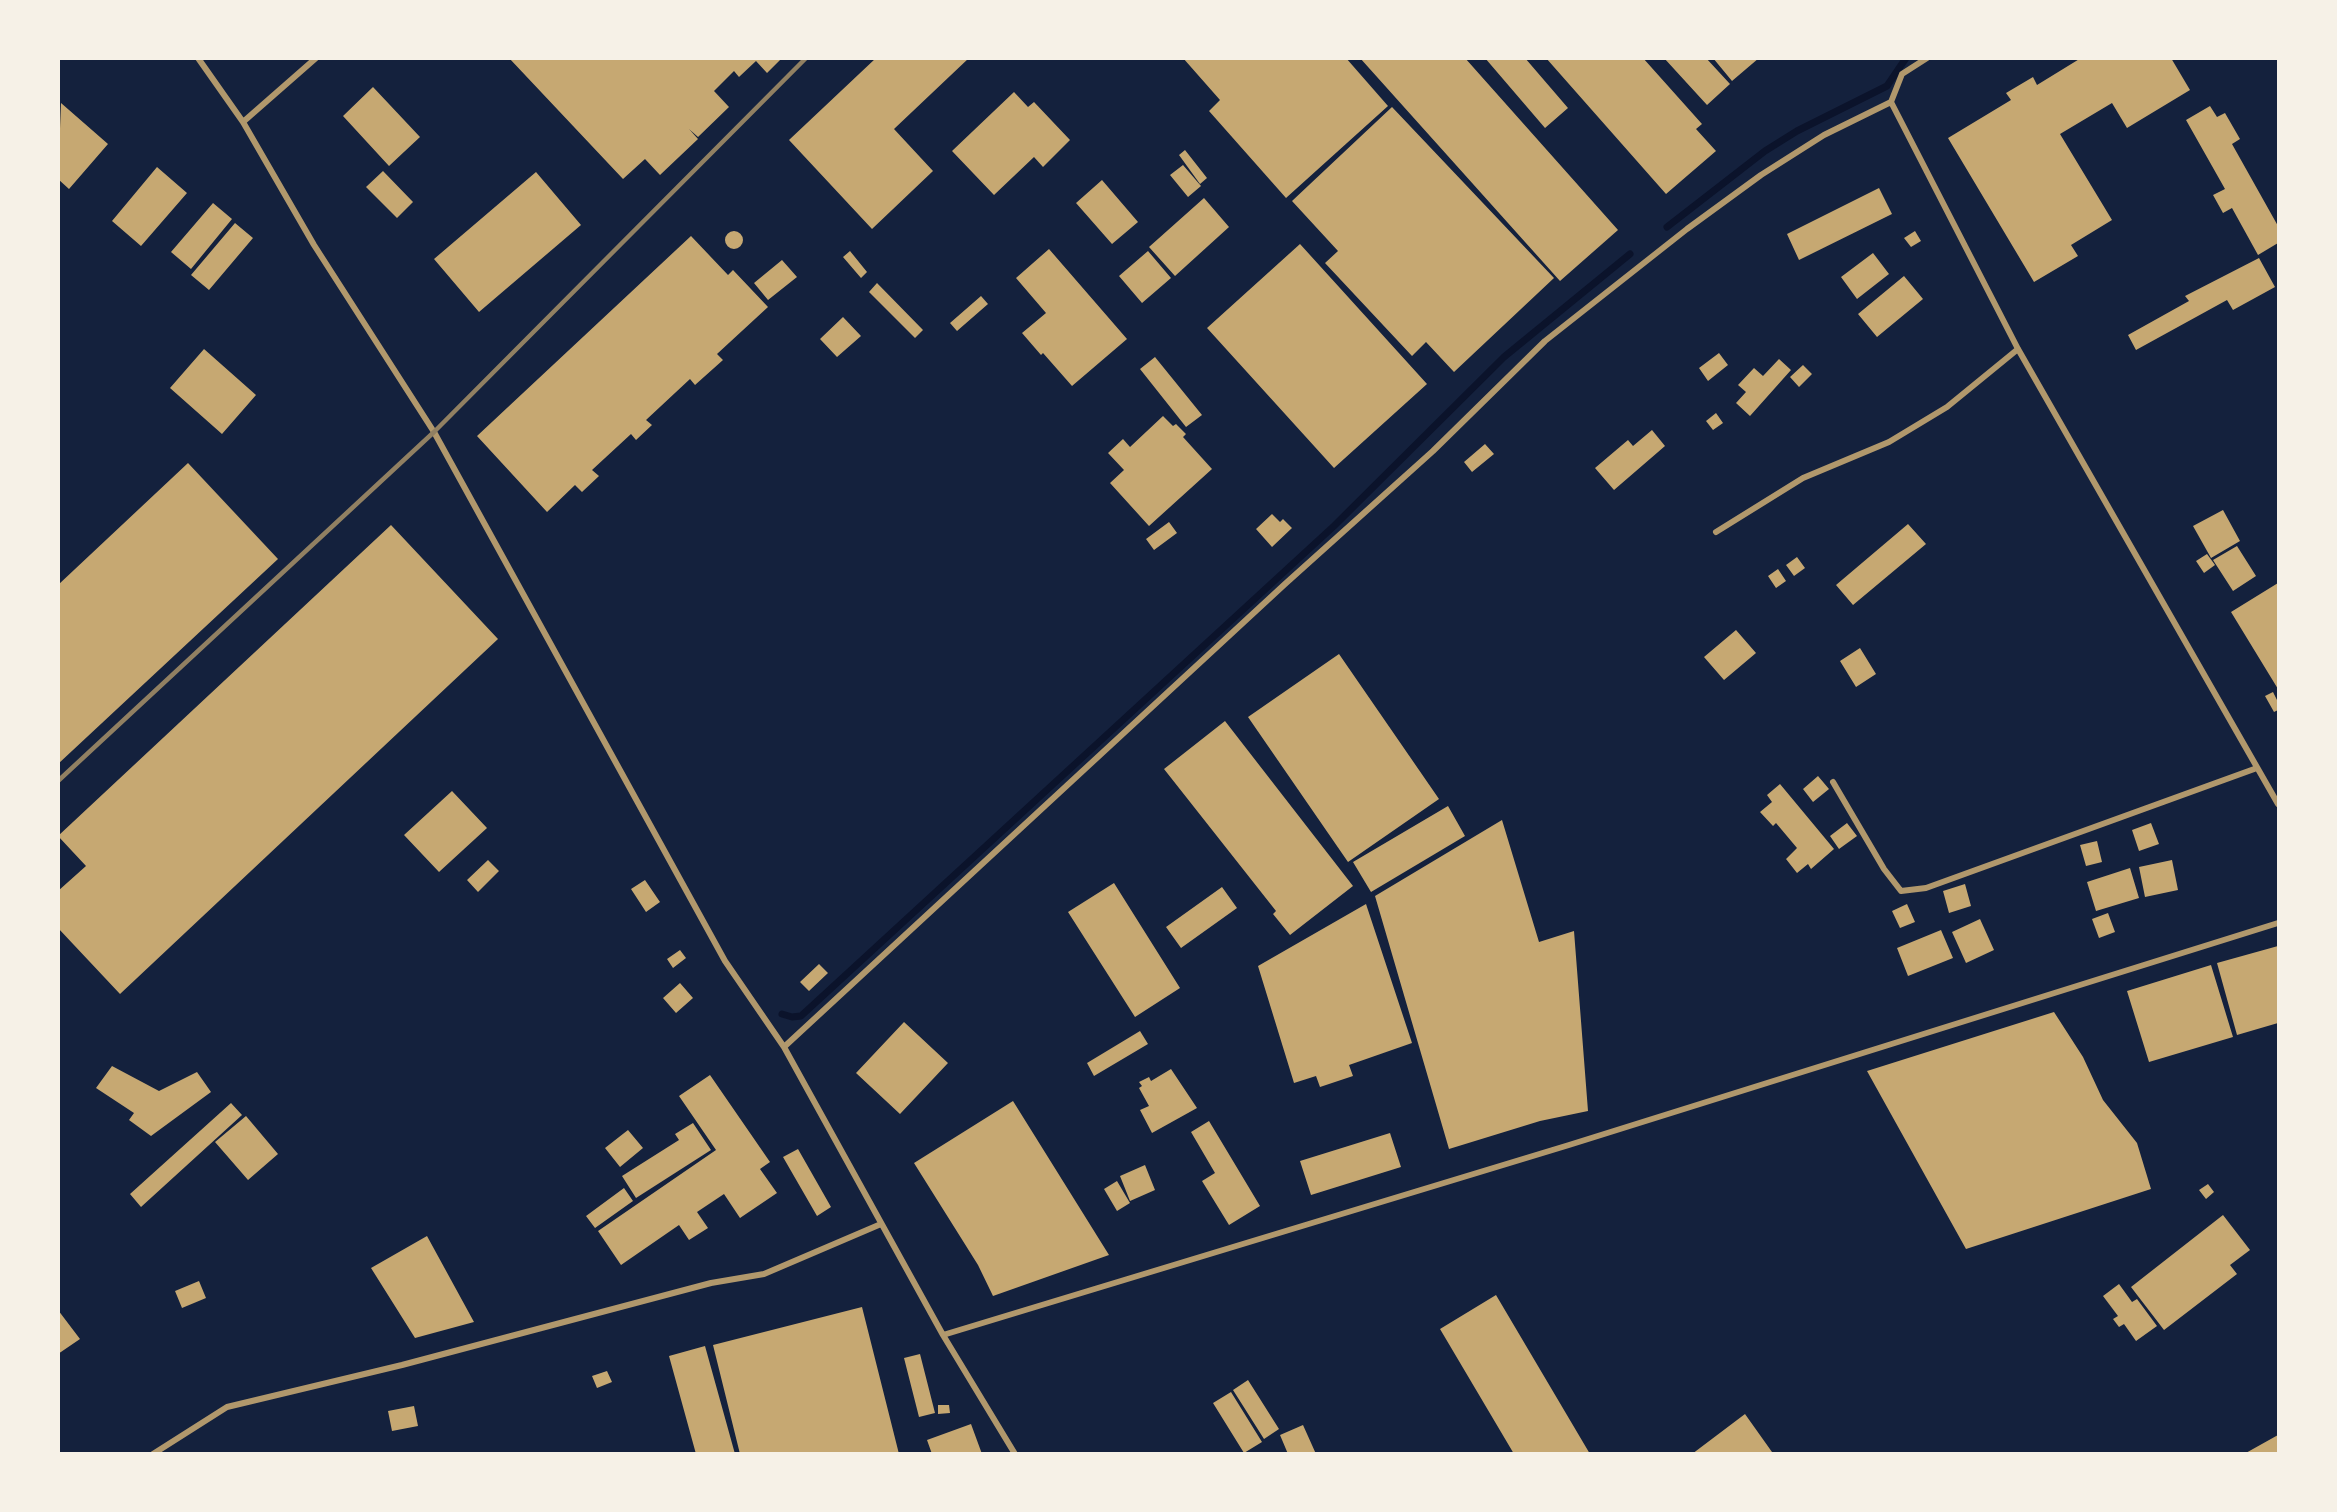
<!DOCTYPE html>
<style>
body{margin:0}
#map{position:relative;width:2337px;height:1512px;overflow:hidden;background:#14213d;font-family:"PT Sans",sans-serif}
canvas{display:block}
.frame{position:absolute;inset:0;border:60px solid #f6f1e7;pointer-events:none}
</style>
<div id="map">
<canvas width="2337" height="1512"></canvas>
<div class="frame"></div>
</div>
<script>
const ctx = document.querySelector('canvas').getContext('2d');
ctx.lineJoin = 'round';
const shape = rows => new Path2D(rows.map(r => 'M' + r).join(''));
function trace(path, color, width, dash) { ctx.strokeStyle = color; ctx.lineWidth = width; ctx.lineCap = dash ? 'butt' : 'round'; ctx.setLineDash(dash || []); ctx.stroke(path); }
function fillPath(path, color) { ctx.fillStyle = color; ctx.fill(path, 'evenodd'); }
trace(shape([
 [1667,227,1765,151,1797,131,1887,86,1906,58],
 [782,1014,792,1017,801,1016,1334,526,1504,357,1630,254]
]), '#0b132b', 7);
fillPath(shape([
 [509,58,782,58,767,73,756,61,739,77,734,71,714,91,729,107,698,137,689,129,698,139,660,175,645,159,623,179],
 [876,58,969,58,894,129,933,171,872,229,789,140],
 [1183,58,1346,58,1388,106,1286,198,1209,111,1220,100],
 [1360,58,1465,58,1618,230,1560,281],
 [1485,58,1525,58,1568,108,1545,128],
 [1546,58,1643,58,1702,124,1696,129,1716,151,1666,194],
 [1664,58,1706,58,1730,84,1707,105],
 [1713,58,1759,58,1732,81],
 [2081,58,2171,58,2190,90,2127,128,2112,103,2060,134,2112,220,2071,245,2078,256,2034,282,1948,138,2011,100,2006,93,2033,77,2037,85],
 [373,87,420,137,389,166,343,116],
 [1014,92,1028,107,1034,102,1070,140,1043,167,1034,157,994,195,952,151],
 [61,103,108,144,69,189,58,179],
 [2210,106,2217,117,2225,113,2240,139,2232,144,2278,226,2278,243,2258,255,2232,208,2223,213,2213,195,2225,189,2186,120],
 [1392,107,1554,278,1454,372,1426,342,1412,356,1325,263,1338,251,1292,201],
 [1185,150,1207,178,1200,184,1179,155],
 [1183,165,1201,186,1188,197,1170,175],
 [157,167,187,193,141,246,112,221],
 [383,171,413,202,397,218,366,187],
 [536,172,581,225,479,312,434,259],
 [1102,180,1138,222,1112,244,1076,203],
 [1879,188,1892,214,1799,260,1787,234],
 [1204,198,1229,227,1175,276,1149,247],
 [213,203,232,219,191,269,171,252],
 [235,223,253,238,209,290,191,275],
 '725 240a9 9 0 1 1 18 0a9 9 0 1 1-18 0Z',
 [1915,231,1921,241,1911,247,1904,238],
 [691,236,728,275,733,270,768,307,717,354,723,360,695,385,690,379,646,420,652,425,636,440,631,434,592,470,599,476,582,492,575,485,547,512,477,436],
 [1300,244,1427,384,1334,468,1207,328],
 [1049,249,1127,339,1072,386,1043,353,1041,355,1022,333,1046,313,1016,278],
 [850,251,867,272,861,278,843,257],
 [1148,251,1171,278,1142,303,1119,276],
 [1873,253,1889,274,1857,299,1841,277],
 [2259,258,2275,287,2233,310,2227,300,2136,350,2128,335,2189,301,2185,296],
 [782,260,797,277,768,300,754,283],
 [1904,276,1923,299,1877,337,1858,314],
 [877,283,923,330,915,338,869,292],
 [981,296,988,304,957,331,950,323],
 [843,317,861,336,837,357,820,339],
 [204,349,256,395,222,434,170,388],
 [1719,353,1728,365,1708,381,1699,368],
 [1155,357,1202,415,1186,427,1140,369],
 [1779,359,1791,370,1750,416,1736,403,1746,392,1738,385,1754,368,1763,376],
 [1803,365,1812,374,1799,387,1790,377],
 [1716,413,1723,423,1713,430,1706,421],
 [1163,416,1173,426,1176,424,1186,434,1183,437,1212,469,1149,526,1110,483,1124,470,1108,453,1123,439,1130,447],
 [1652,430,1665,446,1614,490,1595,468,1628,440,1633,446],
 [1485,444,1494,454,1472,472,1464,462],
 [188,463,278,559,58,764,58,585],
 [2223,510,2240,541,2211,558,2193,526],
 [1272,514,1280,522,1283,519,1292,528,1272,547,1256,529],
 [1169,522,1177,533,1154,550,1146,539],
 [1908,524,1926,544,1853,605,1836,585],
 [391,525,498,639,120,994,58,928,58,891,86,866,58,836],
 [2237,546,2256,576,2233,591,2213,560],
 [2207,554,2215,565,2204,573,2196,561],
 [1797,557,1805,568,1794,576,1786,565],
 [1778,569,1786,581,1776,588,1768,576],
 [2278,583,2278,689,2231,612],
 [1736,630,1756,653,1724,680,1704,657],
 [1860,648,1876,674,1856,687,1840,661],
 [1339,654,1439,799,1348,862,1248,717],
 [2273,692,2278,702,2278,710,2274,712,2265,696],
 [1225,721,1353,886,1290,935,1273,914,1276,911,1164,769],
 [1818,776,1829,789,1813,802,1803,789],
 [1780,784,1834,849,1811,869,1808,864,1797,873,1786,859,1797,848,1776,823,1773,826,1760,812,1772,802,1767,795],
 [452,791,487,828,439,872,404,835],
 [1448,806,1465,836,1371,892,1353,862],
 [1502,820,1539,942,1574,931,1588,1111,1540,1121,1449,1149,1375,896],
 [1847,823,1857,836,1839,849,1830,836],
 [2151,823,2159,844,2139,851,2132,830],
 [2097,841,2102,862,2086,866,2080,845],
 [488,860,499,871,478,892,467,880],
 [2172,860,2178,890,2145,897,2139,867],
 [2130,868,2139,898,2096,911,2087,882],
 [645,880,660,902,646,912,631,889],
 [1114,883,1180,988,1135,1017,1068,912],
 [1965,884,1971,906,1949,913,1943,891],
 [1222,887,1237,908,1181,948,1166,927],
 [1366,904,1412,1043,1349,1065,1353,1076,1320,1087,1316,1076,1294,1083,1258,966],
 [1907,904,1915,922,1900,928,1892,911],
 [2108,913,2115,932,2099,938,2092,919],
 [1980,919,1994,950,1966,963,1952,932],
 [1941,930,1953,958,1908,976,1897,948],
 [2278,946,2278,1023,2237,1035,2217,963],
 [680,950,686,958,673,968,667,959],
 [819,964,828,973,809,991,800,982],
 [2211,965,2233,1037,2149,1062,2127,991],
 [680,983,693,998,676,1013,663,998],
 [2054,1012,2083,1057,2103,1100,2137,1143,2151,1189,1966,1249,1867,1071],
 [904,1022,948,1063,900,1114,856,1073],
 [1140,1031,1148,1044,1094,1076,1087,1063],
 [112,1066,159,1091,197,1072,211,1092,151,1136,129,1120,134,1113,96,1088],
 [1171,1069,1197,1108,1152,1133,1140,1110,1149,1106,1139,1088,1142,1086,1139,1082,1149,1077,1151,1081],
 [710,1075,770,1162,760,1169,777,1193,740,1218,724,1194,697,1212,708,1228,689,1240,679,1225,621,1265,598,1231,716,1150,679,1096],
 [1013,1101,1109,1255,993,1296,978,1265,914,1163],
 [231,1103,242,1115,141,1207,130,1194],
 [246,1116,278,1154,248,1180,215,1142],
 [1209,1121,1260,1206,1229,1225,1202,1181,1215,1173,1191,1132],
 [693,1123,711,1150,636,1198,622,1176,679,1140,675,1134],
 [628,1130,643,1148,620,1167,605,1148],
 [1390,1133,1401,1167,1311,1195,1300,1161],
 [798,1149,831,1207,817,1216,783,1157],
 [1145,1165,1155,1190,1130,1201,1120,1176],
 [1117,1181,1130,1203,1117,1211,1104,1189],
 [2208,1184,2214,1192,2206,1199,2199,1190],
 [624,1188,633,1201,595,1228,586,1216],
 [2223,1215,2250,1250,2230,1265,2237,1274,2164,1330,2131,1287],
 [427,1236,474,1322,415,1338,371,1268],
 [199,1281,206,1298,182,1308,175,1291],
 [2119,1284,2132,1302,2137,1299,2157,1326,2136,1341,2124,1324,2119,1327,2113,1319,2118,1316,2103,1296],
 [1496,1295,1590,1454,1514,1454,1440,1329],
 [862,1307,899,1454,740,1454,713,1345],
 [58,1310,80,1339,58,1354],
 [705,1346,735,1454,696,1454,669,1356],
 [920,1354,935,1413,919,1417,904,1358],
 [607,1371,612,1382,597,1388,592,1376],
 [1248,1380,1279,1429,1264,1439,1233,1390],
 [1231,1392,1262,1442,1244,1453,1213,1403],
 [938,1405,949,1405,950,1413,938,1414],
 [414,1406,418,1426,392,1431,388,1411],
 [1745,1414,1772,1452,1692,1454],
 [971,1424,982,1454,932,1454,927,1440],
 [1303,1425,1316,1454,1288,1454,1280,1435],
 [2278,1435,2278,1454,2244,1454]
]), '#c6a872');
trace(shape([
 [198,58,243,122,314,245,434,432,725,961,784,1047,943,1335,1015,1454],
 [1891,102,2018,349,2278,804],
 [243,122,316,58],
 [1716,532,1803,478,1889,442,1947,407,2018,349],
 [1833,782,1884,869,1901,891,1926,888,2257,768],
 [784,1047,1285,584,1433,451,1545,341,1687,229,1761,175,1824,135,1891,102,1902,74,1927,58],
 [943,1335,1569,1145,2278,923],
 [153,1454,227,1407,402,1365,711,1283,764,1274,881,1224]
]), '#b1986c', 6);
trace(shape([
 [58,781,434,432,806,58]
]), '#918062', 4.5);
</script>
